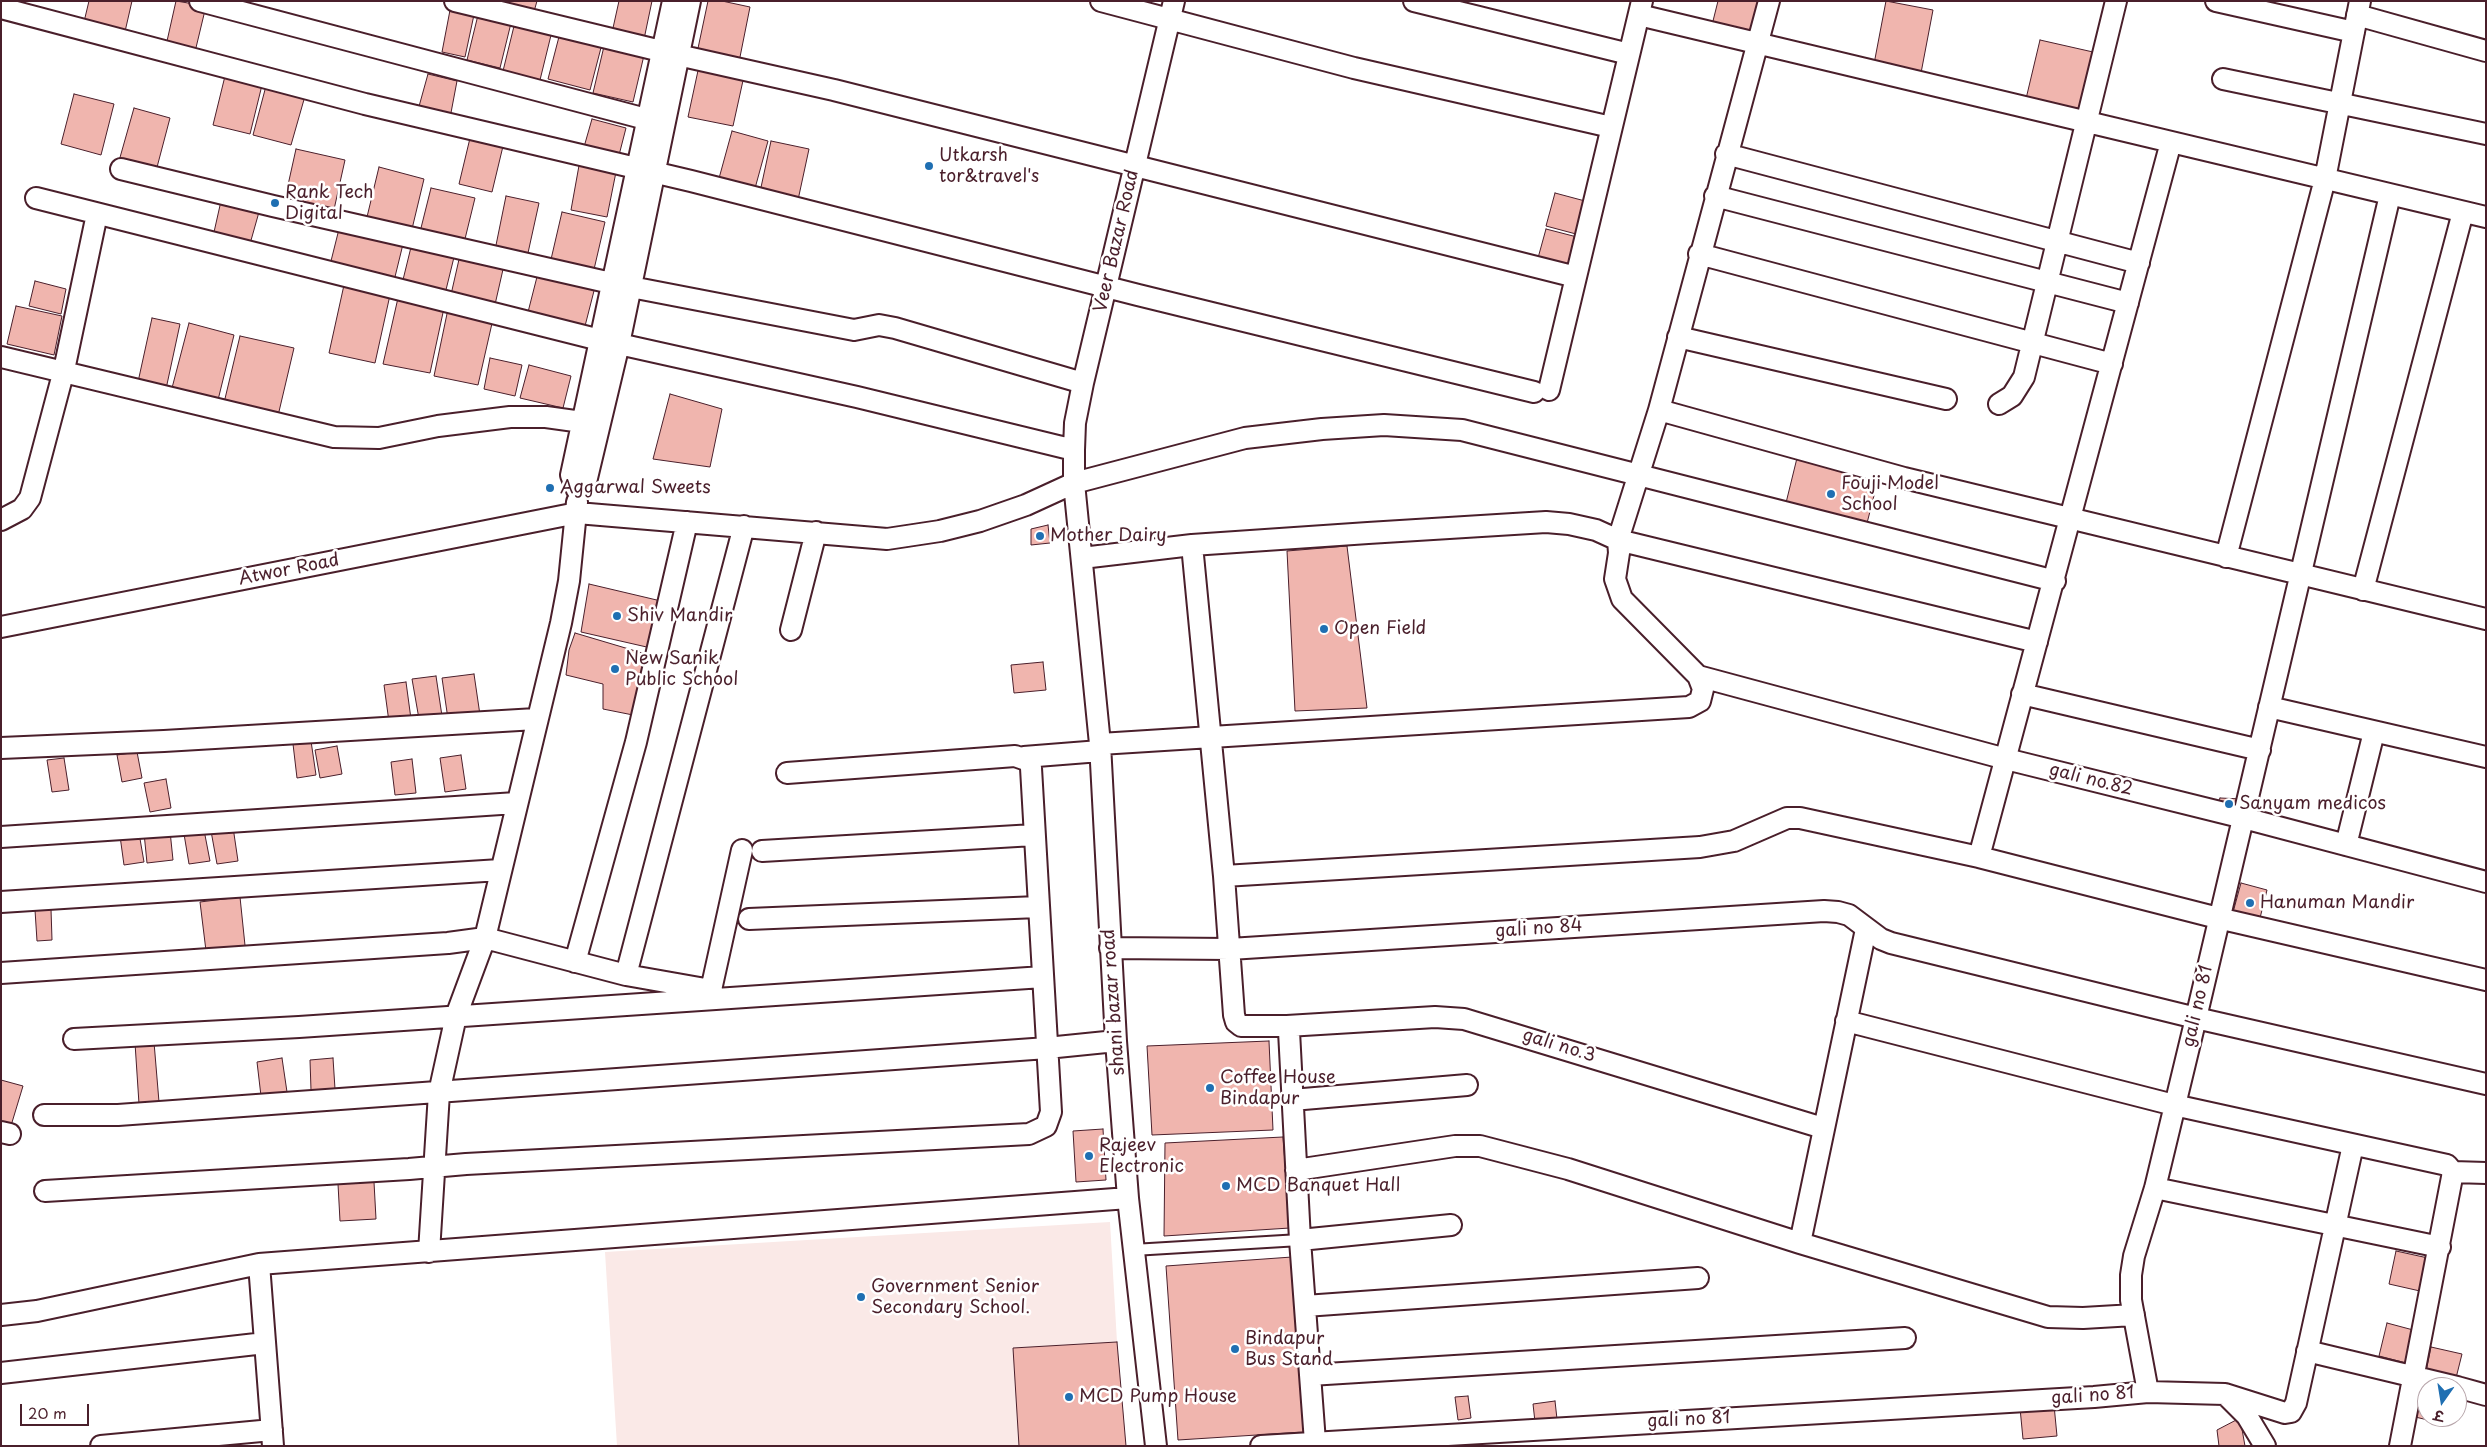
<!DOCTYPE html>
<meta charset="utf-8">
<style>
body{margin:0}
#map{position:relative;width:2487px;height:1447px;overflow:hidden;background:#fff;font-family:"Playpen Sans","Playpen Sans Deva",sans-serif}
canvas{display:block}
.frame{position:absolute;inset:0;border:2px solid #4a1f2b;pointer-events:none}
.north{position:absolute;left:2417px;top:1377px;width:50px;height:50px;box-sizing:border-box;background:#fff;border:1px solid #b7a5aa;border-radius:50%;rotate:193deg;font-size:14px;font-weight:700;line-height:20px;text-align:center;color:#4a1f2b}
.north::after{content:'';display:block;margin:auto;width:18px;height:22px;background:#1f6fb2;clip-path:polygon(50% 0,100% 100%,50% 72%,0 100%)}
.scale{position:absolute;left:20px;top:1404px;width:69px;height:22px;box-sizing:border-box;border:2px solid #4a1f2b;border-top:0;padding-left:6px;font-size:15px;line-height:18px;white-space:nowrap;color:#4a1f2b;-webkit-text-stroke:4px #fff;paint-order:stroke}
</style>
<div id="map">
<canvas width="2487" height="1447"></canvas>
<div class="frame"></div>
<div class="north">उ</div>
<div class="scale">20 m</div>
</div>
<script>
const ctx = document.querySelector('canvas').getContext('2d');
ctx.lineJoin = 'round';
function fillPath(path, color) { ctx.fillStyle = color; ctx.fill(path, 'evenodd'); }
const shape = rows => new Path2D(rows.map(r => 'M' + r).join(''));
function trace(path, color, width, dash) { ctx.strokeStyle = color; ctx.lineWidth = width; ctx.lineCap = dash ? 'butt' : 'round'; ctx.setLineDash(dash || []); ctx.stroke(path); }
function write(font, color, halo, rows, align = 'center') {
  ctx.font = font + ' "Playpen Sans",sans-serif'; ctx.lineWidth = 5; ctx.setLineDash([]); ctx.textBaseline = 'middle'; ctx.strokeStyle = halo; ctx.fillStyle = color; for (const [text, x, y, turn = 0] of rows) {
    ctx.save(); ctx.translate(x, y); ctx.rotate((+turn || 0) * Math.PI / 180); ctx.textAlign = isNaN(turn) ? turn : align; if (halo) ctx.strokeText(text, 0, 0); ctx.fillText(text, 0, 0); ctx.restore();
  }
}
fillPath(shape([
 [1110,1222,1117,1342,1013,1348,1019,1446,617,1446,605,1252]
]), '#fae9e7');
const building = shape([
 [89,1,132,1,124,36,83,26,89,1],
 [176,1,206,6,194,56,165,50,176,1],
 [484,1,537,1,533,15,484,1],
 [619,1,652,1,643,44,611,37,619,1],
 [708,1,722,1,750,7,739,62,697,53,708,1],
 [1718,1,1761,1,1753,34,1712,25,1718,1],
 [1886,1,1933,10,1921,73,1874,64,1886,1],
 [451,5,475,10,465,57,442,52,451,5],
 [479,11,512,19,500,68,467,60,479,11],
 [516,18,553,27,540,80,503,71,516,18],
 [561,29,603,40,590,90,548,79,561,29],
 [2040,40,2093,52,2079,115,2025,103,2040,40],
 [605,42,645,51,633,102,593,93,605,42],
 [699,66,744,76,733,126,688,117,699,66],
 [226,72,263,81,250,134,213,125,226,72],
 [428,74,457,81,450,118,418,110,428,74],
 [266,86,305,96,291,145,253,135,266,86],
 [74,94,114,104,101,155,61,144,74,94],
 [134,108,170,118,156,171,119,161,134,108],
 [592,119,626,128,617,163,582,154,592,119],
 [732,131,768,141,754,192,718,182,732,131],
 [471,134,504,142,492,192,459,184,471,134],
 [771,141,809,149,798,200,760,192,771,141],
 [296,149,345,160,333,214,284,203,296,149],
 [580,160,617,167,607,217,571,210,580,160],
 [379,167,424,179,412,229,367,217,379,167],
 [431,188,475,198,464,243,420,232,431,188],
 [1555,193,1585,201,1576,234,1546,226,1555,193],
 [506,196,539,203,526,262,494,255,506,196],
 [221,201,259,212,248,251,212,241,221,201],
 [562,212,605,222,592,278,549,268,562,212],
 [340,225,404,240,393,285,329,269,340,225],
 [1546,229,1577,237,1569,266,1538,258,1546,229],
 [413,239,456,249,444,298,401,288,413,239],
 [460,255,504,265,494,309,450,299,460,255],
 [539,269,596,283,584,330,527,316,539,269],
 [35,281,66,289,61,314,29,306,35,281],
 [344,285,390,295,375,363,329,353,344,285],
 [398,298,444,308,430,373,383,364,398,298],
 [16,306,62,316,54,355,7,344,16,306],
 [448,309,493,319,478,385,434,376,448,309],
 [152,318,180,324,166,389,138,382,152,318],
 [189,323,234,335,218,400,172,388,189,323],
 [240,336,294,348,277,420,223,407,240,336],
 [490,358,522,365,515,396,484,389,490,358],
 [529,365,571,376,563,408,520,398,529,365],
 [670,394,722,409,710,467,653,459,670,394],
 [1798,454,1879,476,1865,531,1784,511,1798,454],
 [1048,525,1050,543,1031,545,1031,529,1048,525],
 [1347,546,1367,708,1295,711,1287,551,1347,546],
 [589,584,661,601,651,648,581,632,589,584],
 [575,633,649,655,638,716,603,709,603,684,566,675,569,650,575,633],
 [1043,662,1046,690,1014,693,1011,665,1043,662],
 [474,674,480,715,448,719,442,678,474,674],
 [436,676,442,716,419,719,412,679,436,676],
 [406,682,411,719,389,722,384,685,406,682],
 [311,741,316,775,297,778,293,744,311,741],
 [337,746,342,774,320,778,315,750,337,746],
 [137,752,142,778,122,782,117,755,137,752],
 [461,755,466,789,445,792,440,758,461,755],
 [64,758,69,790,52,792,47,760,64,758],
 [412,759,416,793,395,795,391,762,412,759],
 [166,779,171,808,150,812,144,783,166,779],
 [2220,798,2242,799,2240,814,2215,808,2220,798],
 [233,827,238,861,217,864,211,831,233,827],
 [204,830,210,861,189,864,184,834,204,830],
 [170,831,173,860,147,863,144,833,170,831],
 [139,833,144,862,124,865,120,836,139,833],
 [2241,883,2267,890,2259,922,2232,916,2241,883],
 [240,897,246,955,207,959,200,902,240,897],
 [51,909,52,940,37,941,35,910,51,909],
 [1269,1041,1273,1130,1152,1135,1147,1046,1269,1041],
 [154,1042,159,1102,139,1104,135,1043,154,1042],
 [282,1058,287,1092,261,1096,257,1062,282,1058],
 [333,1058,335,1089,311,1090,310,1060,333,1058],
 [1,1080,23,1086,10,1129,1,1127,1,1080],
 [1103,1129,1106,1180,1076,1182,1073,1131,1103,1129],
 [1283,1137,1290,1228,1164,1236,1165,1143,1283,1137],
 [374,1182,376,1219,340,1221,338,1184,374,1182],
 [2396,1251,2428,1258,2420,1291,2389,1284,2396,1251],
 [1292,1257,1304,1432,1178,1440,1166,1266,1292,1257],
 [2387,1323,2417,1331,2410,1364,2379,1356,2387,1323],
 [1117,1342,1126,1446,1019,1446,1013,1348,1117,1342],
 [2431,1347,2462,1354,2456,1378,2426,1371,2431,1347],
 [2418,1384,2427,1387,2427,1417,2451,1417,2449,1425,2411,1416,2418,1384],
 [1468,1396,1471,1418,1458,1420,1455,1397,1468,1396],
 [1555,1401,1557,1419,1535,1422,1533,1404,1555,1401],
 [2054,1405,2057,1436,2023,1439,2020,1408,2054,1405],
 [2240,1418,2245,1446,2219,1446,2217,1430,2240,1418]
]);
fillPath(building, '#f0b5ae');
trace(building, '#4a1f2b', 1);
const lane = shape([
 [1133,1250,1300,1240]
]);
const street = shape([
 [200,1,646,119],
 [455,1,661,51],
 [673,1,571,475,577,490,587,478,619,344,690,1],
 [1101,1,1354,68,1611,127],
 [1414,1,1629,54],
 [1769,1,1659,410,1904,478,2486,619],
 [2216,1,2354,32],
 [1,8,365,104,691,181,1138,295,1534,392],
 [1639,15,2486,217],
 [2357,15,2486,51],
 [678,55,834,90,1576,277],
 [2223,79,2486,134],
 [1726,154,2139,263],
 [121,169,273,206,611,283],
 [1715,196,2128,303],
 [36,198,600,340],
 [1699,254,2112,364],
 [631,287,854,330,879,325,895,328,1083,383],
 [1678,337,1946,399],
 [619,344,857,397,1074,450],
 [1,357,334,437,379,438,438,426,510,417,546,417,582,422],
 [1549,390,1642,1],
 [1999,404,2012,396,2024,377,2116,1],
 [1659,410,1618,540,2037,642],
 [1,520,22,509,30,498,64,370,97,214],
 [1192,545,1224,876,1234,1015,1236,1022,1241,1026,1287,1026,1289,1031,1300,1240,1315,1442],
 [2226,557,2325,179,2360,1],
 [1082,558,1192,545,1368,533,1546,522,1569,524,1596,530,1618,540,1619,553,1615,579,1622,599,1698,676,1703,689,1700,701,1689,707,1100,744],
 [2363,590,2463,212],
 [1,627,577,513,887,539,940,531,980,521,1026,505,1074,483,1245,438,1322,429,1384,425,1462,430,2055,581],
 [791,630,816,532],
 [1698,676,2006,759,2244,818,2486,882],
 [2022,694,2260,750],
 [2269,707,2486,757],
 [1,748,164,741,536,719],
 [1024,757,1100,751],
 [1,837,516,803],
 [2346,845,2374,732],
 [762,851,1034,835],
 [1979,857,2171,142],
 [1224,876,1700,847,1734,841,1787,818,1800,818,1979,857,2218,918,2486,980],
 [1,902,500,870],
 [749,919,1038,907],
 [1110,948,1230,949,1824,911,1838,912,1849,915,1881,939,1891,943,2196,1018,2486,1084],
 [575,962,636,742,687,522],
 [1,973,448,943,485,938,626,975,711,990,742,850],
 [626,975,744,526],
 [1846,1021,2174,1105,2447,1165,2453,1172,2400,1446],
 [1287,1026,1435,1017,1464,1019,1823,1128],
 [74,1039,299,1027,1043,977],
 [1292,1100,1467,1085],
 [44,1115,118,1115,1047,1048,1116,1041],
 [1,1132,10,1134],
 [1296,1170,1455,1146,1480,1146,1568,1169,1800,1243,2048,1317,2083,1318,2134,1315],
 [2453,1172,2486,1173],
 [2155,1188,2440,1247],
 [45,1191,409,1169,466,1164,1029,1134,1046,1126,1051,1112,1031,768,1029,761,1015,756,787,773],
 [1300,1240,1451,1225],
 [1800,1243,1866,929],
 [429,1252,439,1093,456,1016,485,938,561,623,569,581,577,502],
 [259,1264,273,1446],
 [1305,1306,1698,1278],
 [1,1315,37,1311,259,1264,1128,1198],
 [2307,1351,2457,1387],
 [1,1373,265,1343],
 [1310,1375,1905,1338],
 [2457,1387,2486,1395],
 [2148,1392,2225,1394,2247,1416,2265,1446],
 [2225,1394,2285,1413,2291,1412,2296,1403,2353,1145],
 [101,1446,272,1430],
 [1156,1446,1128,1198,1116,1041,1100,744,1074,483,1074,450,1075,423,1083,383,1174,1],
 [1261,1446,2094,1397,2148,1392,2131,1300,2131,1275,2134,1256,2155,1188,2196,1018,2390,195]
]);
trace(lane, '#4a1f2b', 14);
trace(street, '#4a1f2b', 24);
trace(lane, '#fff', 10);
trace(street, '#fff', 20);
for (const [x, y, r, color] of [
 [929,166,5,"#1f6fb2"],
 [275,203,5,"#1f6fb2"],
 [550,488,5,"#1f6fb2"],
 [1831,494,5,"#1f6fb2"],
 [1040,536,5,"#1f6fb2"],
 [617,616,5,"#1f6fb2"],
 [1324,629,5,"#1f6fb2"],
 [615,669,5,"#1f6fb2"],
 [2229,804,5,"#1f6fb2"],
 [2250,903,5,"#1f6fb2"],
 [1210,1088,5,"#1f6fb2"],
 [1089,1156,5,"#1f6fb2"],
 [1226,1186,5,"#1f6fb2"],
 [861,1297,5,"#1f6fb2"],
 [1235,1349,5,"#1f6fb2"],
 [1069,1397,5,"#1f6fb2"]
]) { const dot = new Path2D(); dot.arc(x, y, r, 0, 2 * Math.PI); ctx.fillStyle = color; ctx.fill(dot); trace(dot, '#fff', 2); }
write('18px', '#4a1f2b', '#fff', [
 ["Utkarsh",939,156],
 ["tor&travel's",939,177],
 ["Rank Tech",285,193],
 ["Digital",285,214],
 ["Fouji Model",1841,484],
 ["School",1841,505],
 ["Aggarwal Sweets",560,488],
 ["Mother Dairy",1050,536],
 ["Shiv Mandir",627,616],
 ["Open Field",1334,629],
 ["New Sanik",625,659],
 ["Public School",625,680],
 ["Sanyam medicos",2239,804],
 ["Hanuman Mandir",2260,903],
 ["Coffee House",1220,1078],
 ["Bindapur",1220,1099],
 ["Rajeev",1099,1146],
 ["Electronic",1099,1167],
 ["MCD Banquet Hall",1236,1186],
 ["Government Senior",871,1287],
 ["Secondary School.",871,1308],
 ["Bindapur",1245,1339],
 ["Bus Stand",1245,1360],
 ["MCD Pump House",1079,1397]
], 'left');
write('18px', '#4a1f2b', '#fff', [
 ["Veer Bazar Road",1117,241,-77],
 ["Atwor Road",289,570,-11],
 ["gali no.82",2091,780,14],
 ["gali no 84",1539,929,-4],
 ["shani bazar road",1114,1002,-94],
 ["gali no 81",2198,1006,-77],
 ["gali no.3",1559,1046,17],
 ["gali no 81",2093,1396,-4],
 ["gali no 81",1689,1420,-3]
]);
</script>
